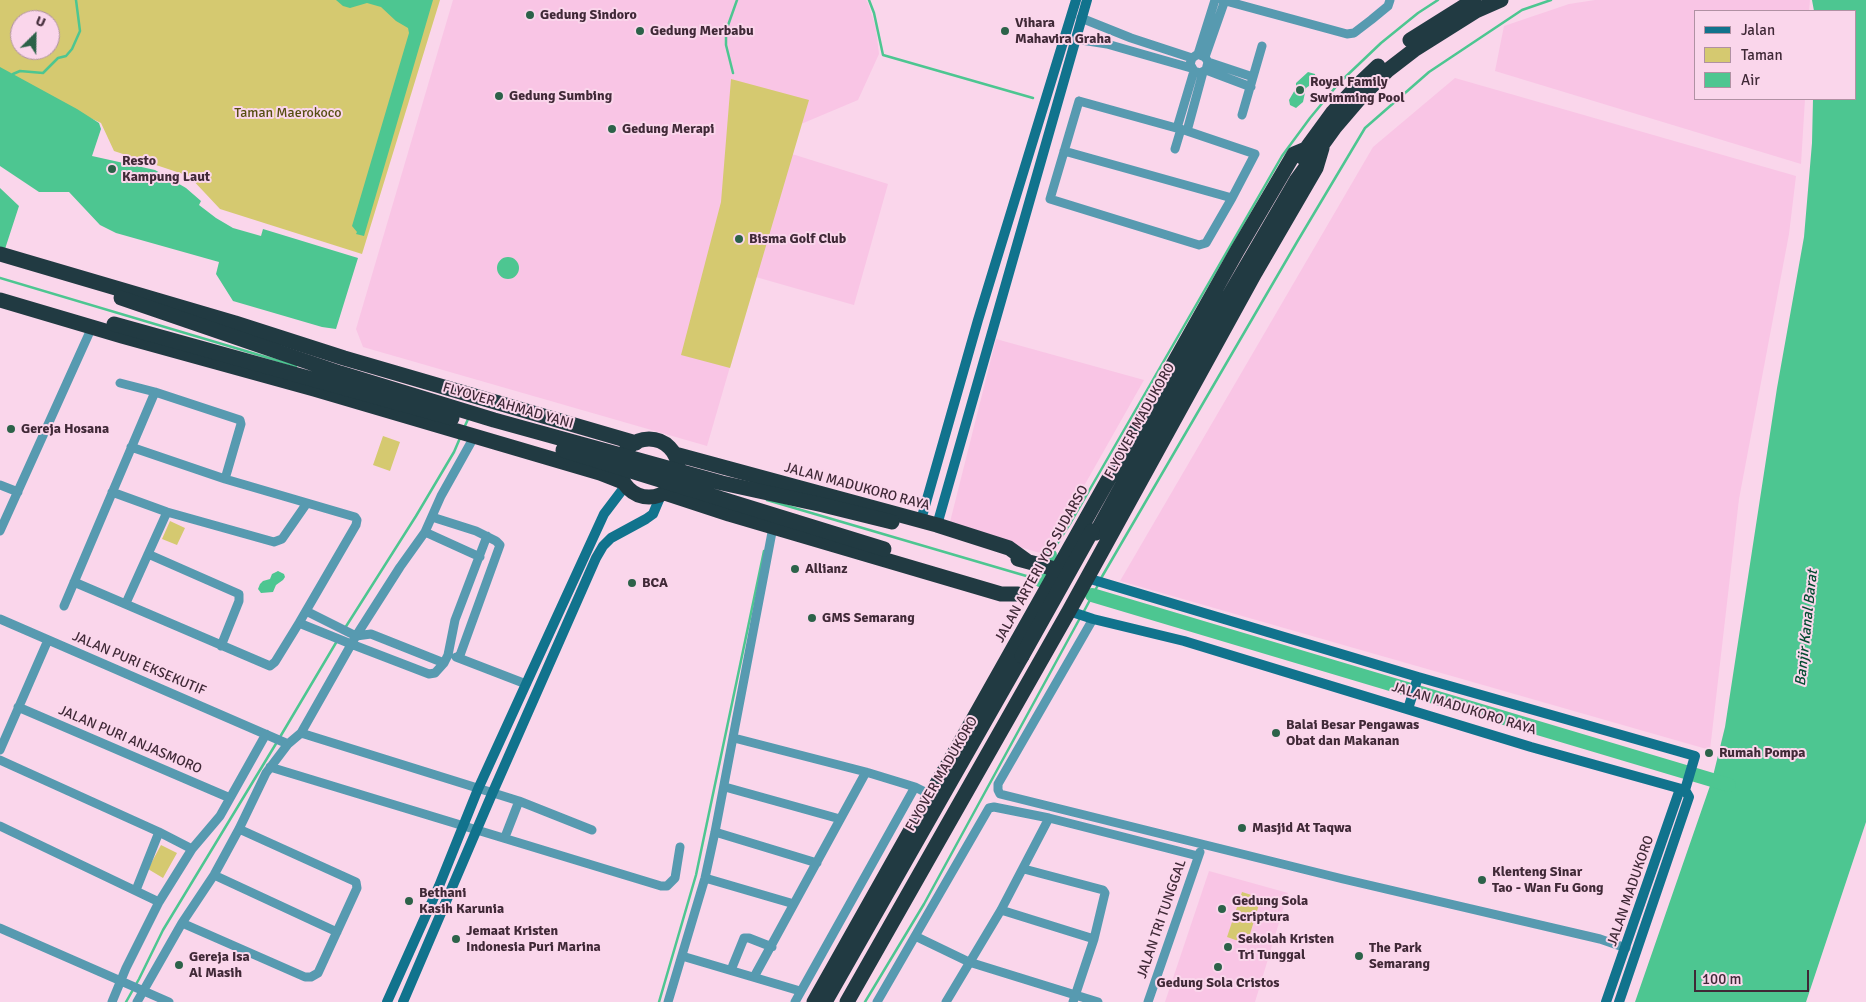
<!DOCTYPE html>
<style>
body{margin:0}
#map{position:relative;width:1866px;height:1002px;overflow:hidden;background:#fad6eb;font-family:Signika,sans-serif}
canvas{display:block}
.legend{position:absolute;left:1694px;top:10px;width:162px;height:90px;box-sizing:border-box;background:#fad6eb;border:1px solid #b091a3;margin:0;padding:6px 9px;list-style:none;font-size:15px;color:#402937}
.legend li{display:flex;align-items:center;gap:10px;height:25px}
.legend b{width:25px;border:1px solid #b091a3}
.north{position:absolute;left:10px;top:10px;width:50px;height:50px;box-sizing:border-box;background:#fad6eb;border:1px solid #b091a3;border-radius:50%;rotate:23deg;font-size:14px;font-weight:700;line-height:20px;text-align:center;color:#402937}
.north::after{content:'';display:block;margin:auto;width:18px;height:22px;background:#2c6249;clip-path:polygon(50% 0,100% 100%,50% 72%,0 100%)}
.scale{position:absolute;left:1694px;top:970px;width:115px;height:22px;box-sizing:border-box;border:2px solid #402937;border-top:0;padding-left:6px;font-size:15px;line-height:18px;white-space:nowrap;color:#402937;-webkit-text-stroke:4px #fad6eb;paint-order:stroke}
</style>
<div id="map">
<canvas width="1866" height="1002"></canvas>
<ul class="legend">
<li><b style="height:6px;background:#11738d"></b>Jalan</li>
<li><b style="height:14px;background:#d5c970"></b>Taman</li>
<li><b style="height:14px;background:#4dc691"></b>Air</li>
</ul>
<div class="north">U</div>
<div class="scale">100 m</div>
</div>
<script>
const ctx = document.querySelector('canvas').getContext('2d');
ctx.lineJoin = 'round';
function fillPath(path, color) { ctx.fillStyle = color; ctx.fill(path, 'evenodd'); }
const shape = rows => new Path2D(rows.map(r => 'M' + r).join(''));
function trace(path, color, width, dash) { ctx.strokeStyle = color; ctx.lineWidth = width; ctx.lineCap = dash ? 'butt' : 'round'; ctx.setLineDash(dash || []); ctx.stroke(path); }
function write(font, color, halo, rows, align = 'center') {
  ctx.font = font + ' Signika,sans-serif'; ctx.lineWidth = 4; ctx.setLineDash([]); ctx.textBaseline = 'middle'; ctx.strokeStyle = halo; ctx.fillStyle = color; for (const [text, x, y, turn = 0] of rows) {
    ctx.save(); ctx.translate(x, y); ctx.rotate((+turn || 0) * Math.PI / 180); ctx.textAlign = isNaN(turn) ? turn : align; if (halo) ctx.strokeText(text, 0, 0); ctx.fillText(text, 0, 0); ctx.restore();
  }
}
fillPath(shape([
 [453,0,866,0,868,3,876,28,879,54,858,100,801,124,792,154,888,184,854,305,756,277,707,446,363,347,356,329],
 [1595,0,1810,0,1809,11,1695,11,1695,99,1805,99,1801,164,1495,71,1504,26,1569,4],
 [1455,78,1796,176,1789,234,1739,499,1710,750,1120,581,1373,147],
 [996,339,1144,380,1050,546,1040,553,949,526],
 [1209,871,1288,893,1255,1002,1165,1002]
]), '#f9c5e5');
fillPath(shape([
 [0,0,440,0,362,254,220,209,189,176,114,151,101,123,0,76],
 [20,20,50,20,50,50,20,50],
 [731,79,809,100,730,368,681,355,721,202],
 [383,436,400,442,390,471,373,465],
 [170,521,185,528,177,545,162,539],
 [161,845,177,853,163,878,148,869],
 [1242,892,1261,898,1247,944,1227,937]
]), '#d5c970');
fillPath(shape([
 [336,0,433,0,364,236,356,234,357,232,352,226,409,33,408,28,396,21,381,7,367,3,350,8,343,6],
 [1812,0,1866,0,1866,822,1806,1002,1635,1002,1712,780,1725,727,1777,388,1804,237,1812,143,1813,99,1855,99,1855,11,1814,11],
 [0,67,77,109,99,123,101,129,92,156,155,170,186,188,201,201,199,205,216,218,233,228,261,236,263,229,358,258,336,329,322,327,233,301,216,274,219,262,116,233,100,225,69,192,39,192,0,166],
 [1308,72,1315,74,1316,81,1306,88,1303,102,1296,108,1290,105,1289,100,1296,88,1296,83],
 [0,188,19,206,5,249,0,248],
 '497 268a11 11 0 1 1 22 0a11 11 0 1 1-22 0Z',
 [278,571,284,574,285,577,283,580,276,585,273,592,261,593,258,589,260,584,263,581,270,579,272,574]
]), '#4dc691');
trace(shape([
 [869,0,874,13,883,55,1033,98],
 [733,73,726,45,726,31,737,0],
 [13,74,20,71,43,73,58,58,66,56,72,49,80,31,76,0],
 [0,278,296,366],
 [464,428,469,417],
 [767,500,1040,580],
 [1050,555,1071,522,1282,156,1310,118,1339,83,1381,43,1418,13,1438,0],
 [1100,580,1297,242,1365,128,1429,72,1522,10,1551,0],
 [1083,613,1098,585],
 [345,628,416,516,454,452,460,438],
 [280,737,337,641],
 [126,1002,139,979,163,930,277,742],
 [659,1002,696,875,764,551],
 [865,1002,924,904,1080,618]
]), '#4dc691', 2.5);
trace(shape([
 [1040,580,1044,567,1050,555],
 [1092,595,1729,785]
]), '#4dc691', 14);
trace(shape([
 [1222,0,1347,34,1354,33,1371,20,1388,6,1390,0],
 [1081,18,1131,38,1192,58],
 [1075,39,1107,44,1191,68],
 [1198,54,1215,0],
 [1205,57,1225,0],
 [1208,62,1253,77],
 [1206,70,1208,62,1205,57,1198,54,1192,58,1190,64,1194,71,1200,73,1206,70,1251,87],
 [1079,101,1187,131,1255,154,1232,198,1206,243,1199,245,1050,199,1079,101],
 [1242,115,1262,46],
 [1177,128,1194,71],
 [1187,131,1203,72],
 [1175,149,1181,129],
 [1064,151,1232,198],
 [120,383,155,392,240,420,241,424,225,479],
 [0,485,18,492],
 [112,492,167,512,274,542,282,539,307,503],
 [432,517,476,531,496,541,500,545,459,658],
 [0,531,92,327],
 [425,532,480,557],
 [148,554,239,594,239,601,221,646],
 [74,582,270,666,275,662,299,623,356,525,357,520,355,517,225,479,131,447],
 [126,603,167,512],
 [64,606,155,392],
 [306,611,356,636,371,634,444,663],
 [0,619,288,744],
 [1093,619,998,784,998,790,1000,794,1343,879,1600,939,1626,948],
 [299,623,351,644,429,674,435,673,444,663,448,655,455,620,487,536],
 [456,657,526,684],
 [18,707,230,798],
 [301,733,519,801,592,830],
 [734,738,866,772,915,787,931,795],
 [0,750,48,640],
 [0,760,159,832,192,849],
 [270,767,661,886,667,886,675,878,680,847],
 [725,787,840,819],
 [0,826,159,902],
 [715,832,817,863],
 [505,837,519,801],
 [1024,869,1103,890,1105,893,1094,939,1073,1002],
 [214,875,337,932],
 [705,878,794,904],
 [136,890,159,832],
 [1001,910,1094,939],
 [182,923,305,977,311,977,318,973,357,888,356,882,239,829],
 [0,928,169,1002],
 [915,936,969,962,1098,1002],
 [682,956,800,991],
 [731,970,744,938,749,938,772,947],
 [754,977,866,772],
 [112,1002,126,968,159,902,192,849,220,816,266,734],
 [137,1002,182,923,214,875,239,829,266,773,288,744,301,733,356,636,400,567,425,532,441,496,474,437],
 [668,1002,705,878,715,832,773,527],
 [795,1002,915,787],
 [877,1002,989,808,994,807,1049,818,1198,856],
 [946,1002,1001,910,1049,818],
 [1148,1002,1200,852]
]), '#579ab0', 9);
trace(shape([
 [921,520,978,320,1076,0],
 [937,525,1087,0],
 [1087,578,1418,677,1695,756,1685,790],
 [1069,611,1093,619,1184,641,1531,747,1685,790,1689,797,1619,1002],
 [1408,709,1418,677],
 [387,1002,439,886,478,789,526,684,604,514,626,485],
 [403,1002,492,794,596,558,603,546,611,538,646,519,653,514,661,495],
 [1606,1002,1680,789]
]), '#11738d', 10);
trace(shape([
 [1410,40,1474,0],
 [1302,157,1306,149,1333,112,1357,86,1378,66],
 [0,254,235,323,344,358,636,443],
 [0,300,122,336,314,389,600,473,623,482],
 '620 468a29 29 0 1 1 58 0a29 29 0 1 1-58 0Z',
 [675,454,937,525,1009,548,1027,561],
 [665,493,729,514,1001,594,1018,594],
 [1096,533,1184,373,1296,181,1335,127,1359,99,1388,70,1414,50,1476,11,1501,0],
 [1018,559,1066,572],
 [814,1002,1237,251,1294,154,1306,149],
 [825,1002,1022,656],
 [847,1002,1069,611,1255,273,1316,168,1322,148]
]), '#213a42', 15);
trace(shape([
 [121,298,340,373,494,420,722,483,823,505,892,522],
 [114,324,452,418],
 [563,450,884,549],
 [1022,656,1092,531]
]), '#213a42', 15);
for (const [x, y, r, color] of [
 [530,15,5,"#2c6249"],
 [640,31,5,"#2c6249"],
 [1005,31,5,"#2c6249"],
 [1300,90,5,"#2c6249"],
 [499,96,5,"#2c6249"],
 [612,129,5,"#2c6249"],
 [112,169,5,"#2c6249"],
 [739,239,5,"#2c6249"],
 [11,429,5,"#2c6249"],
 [795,569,5,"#2c6249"],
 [632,583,5,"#2c6249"],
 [812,618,5,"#2c6249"],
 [1276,733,5,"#2c6249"],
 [1709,753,5,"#2c6249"],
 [1242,828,5,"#2c6249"],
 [1482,880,5,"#2c6249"],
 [409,901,5,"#2c6249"],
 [1222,909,5,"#2c6249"],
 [456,939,5,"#2c6249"],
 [1228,947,5,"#2c6249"],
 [1359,956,5,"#2c6249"],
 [179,965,5,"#2c6249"],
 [1218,967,5,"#2c6249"]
]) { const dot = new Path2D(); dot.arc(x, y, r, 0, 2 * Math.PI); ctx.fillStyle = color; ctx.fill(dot); trace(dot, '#fad6eb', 2); }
write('bold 14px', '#402937', '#fad6eb', [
 ["Gedung Sindoro",540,15],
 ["Vihara",1015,23],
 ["Mahavira Graha",1015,39],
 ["Gedung Merbabu",650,31],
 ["Royal Family",1310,82],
 ["Swimming Pool",1310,98],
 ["Gedung Sumbing",509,96],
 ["Gedung Merapi",622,129],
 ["Resto",122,161],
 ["Kampung Laut",122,177],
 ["Bisma Golf Club",749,239],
 ["Gereja Hosana",21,429],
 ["Allianz",805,569],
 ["BCA",642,583],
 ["GMS Semarang",822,618],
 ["Balai Besar Pengawas",1286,725],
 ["Obat dan Makanan",1286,741],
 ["Rumah Pompa",1719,753],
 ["Masjid At Taqwa",1252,828],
 ["Klenteng Sinar",1492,872],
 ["Tao - Wan Fu Gong",1492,888],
 ["Bethani",419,893],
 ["Kasih Karunia",419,909],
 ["Gedung Sola",1232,901],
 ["Scriptura",1232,917],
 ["Jemaat Kristen",466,931],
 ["Indonesia Puri Marina",466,947],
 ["Sekolah Kristen",1238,939],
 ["Tri Tunggal",1238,955],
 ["The Park",1369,948],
 ["Semarang",1369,964],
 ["Gereja Isa",189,957],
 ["Al Masih",189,973],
 ["Gedung Sola Cristos",1218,983,"center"]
], 'left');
write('14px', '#564e11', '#fad6eb', [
 ["Taman Maerokoco",288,113]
]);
write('14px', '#402937', '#fad6eb', [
 ["FLYOVER AHMAD YANI",508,406,16],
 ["FLYOVER MADUKORO",1140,421,-61],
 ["JALAN MADUKORO RAYA",857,487,15],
 ["JALAN ARTERI YOS SUDARSO",1042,564,-61],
 ["JALAN PURI EKSEKUTIF",139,664,23],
 ["JALAN MADUKORO RAYA",1464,709,17],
 ["JALAN PURI ANJASMORO",130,740,23],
 ["FLYOVER MADUKORO",942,774,-60],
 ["JALAN MADUKORO",1631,891,-71],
 ["JALAN TRI TUNGGAL",1162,919,-71]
]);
write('italic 15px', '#054c32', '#fad6eb', [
 ["Banjir Kanal Barat",1807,628,-84]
]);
</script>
